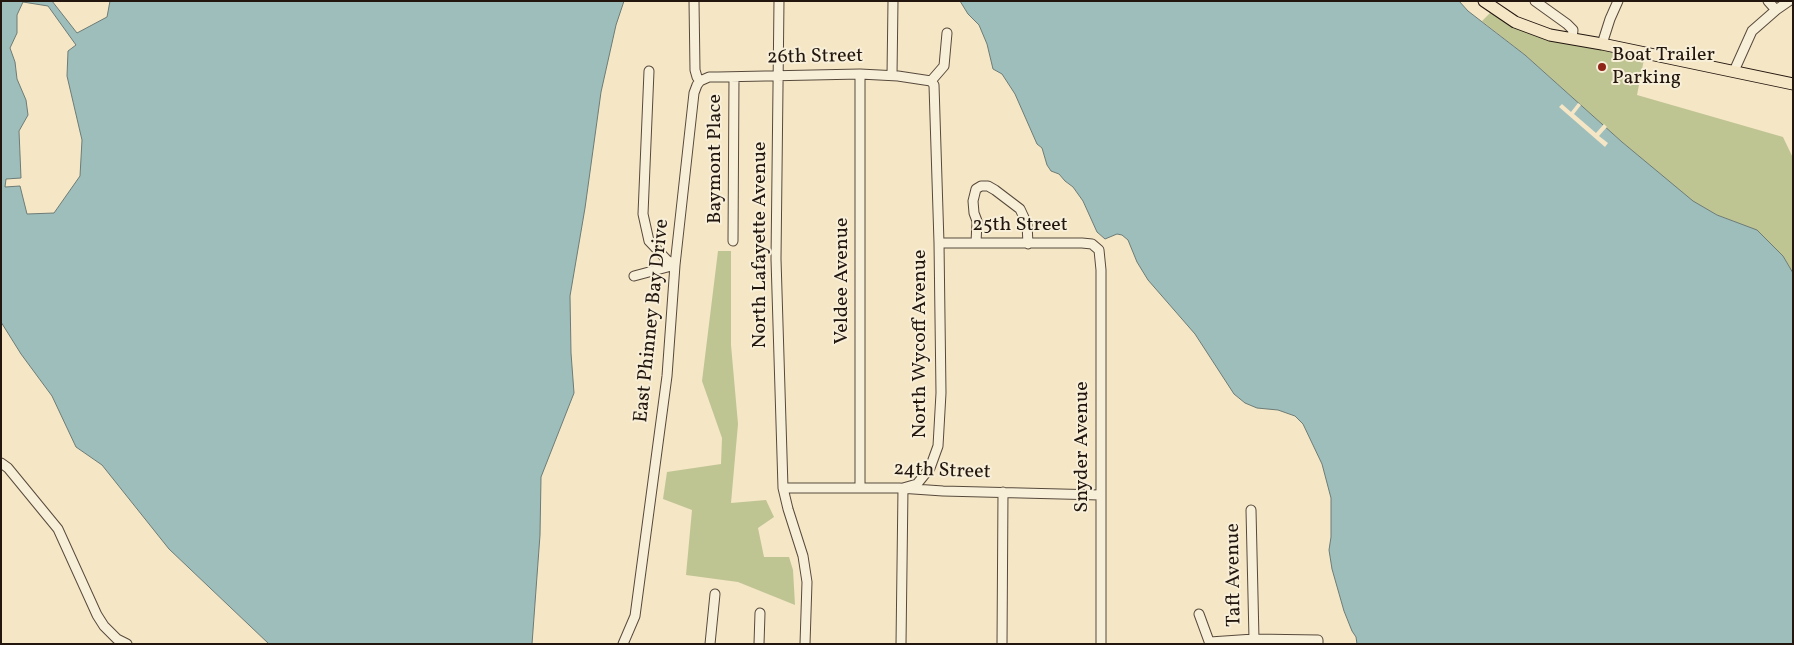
<!DOCTYPE html>
<style>
body{margin:0}
#map{position:relative;width:1794px;height:645px;overflow:hidden;background:#f5e6c5;font-family:Vollkorn,serif}
canvas{display:block}
.frame{position:absolute;inset:0;border:2px solid #22160f;pointer-events:none}
</style>
<div id="map">
<canvas width="1794" height="645"></canvas>
<div class="frame"></div>
</div>
<script>
const ctx = document.querySelector('canvas').getContext('2d');
ctx.lineJoin = 'round';
function fillPath(path, color) { ctx.fillStyle = color; ctx.fill(path, 'evenodd'); }
const shape = rows => new Path2D(rows.map(r => 'M' + r).join(''));
function trace(path, color, width, dash) { ctx.strokeStyle = color; ctx.lineWidth = width; ctx.lineCap = dash ? 'butt' : 'round'; ctx.setLineDash(dash || []); ctx.stroke(path); }
function write(font, color, halo, rows, align = 'center') {
  ctx.font = font + ' Vollkorn,serif'; ctx.lineWidth = 4; ctx.setLineDash([]); ctx.textBaseline = 'middle'; ctx.strokeStyle = halo; ctx.fillStyle = color; for (const [text, x, y, turn = 0] of rows) {
    ctx.save(); ctx.translate(x, y); ctx.rotate((+turn || 0) * Math.PI / 180); ctx.textAlign = isNaN(turn) ? turn : align; if (halo) ctx.strokeText(text, 0, 0); ctx.fillText(text, 0, 0); ctx.restore();
  }
}
fillPath(shape([
 [1494,9,1515,22,1645,54,1637,95,1783,137,1793,158,1793,273,1783,256,1757,231,1717,215,1693,202,1622,142,1525,55,1482,21],
 [718,251,731,251,731,345,738,424,731,503,766,500,774,517,758,528,764,557,789,557,793,570,795,605,738,582,686,575,692,510,663,499,667,472,721,464,722,438,702,381]
]), '#bfc493');
const water = shape([
 [1,1,52,1,77,33,107,17,110,1,624,1,616,25,601,92,585,208,570,296,571,353,574,393,541,477,540,535,532,644,269,644,169,549,102,465,76,447,52,396,21,354,1,322,1,1],
 [23,2,48,6,76,45,68,51,67,76,82,140,80,176,54,213,27,214,20,186,5,187,6,179,21,178,19,131,28,115,26,100,17,79,15,62,10,48,17,33,17,15,23,2],
 [960,1,1459,1,1468,11,1525,55,1622,142,1693,201,1717,215,1757,230,1783,256,1793,273,1793,644,1357,644,1356,637,1352,631,1344,611,1332,569,1329,550,1331,537,1331,498,1322,464,1303,424,1295,416,1278,410,1257,408,1245,403,1234,394,1195,334,1148,280,1137,262,1128,240,1122,235,1117,234,1105,239,1097,232,1083,201,1073,187,1065,181,1059,174,1051,171,1047,165,1042,148,1037,144,1015,94,1002,74,993,69,987,44,979,25,968,14,960,1]
]);
fillPath(water, '#9ebebb');
trace(water, '#6c7b76', 1);
fillPath(shape([
 [1578,103,1581,105,1574,114,1596,133,1604,124,1607,127,1599,136,1608,143,1605,147,1559,107,1562,104,1571,112]
]), '#f5e6c5');
const minor = shape([
 [694,1,695,70,697,77,700,81],
 [779,1,776,259,783,488,788,509,803,556,807,582,805,644],
 [1535,1,1567,24,1573,30,1572,39],
 [1768,1,1776,10],
 [1602,44,1610,19,1618,1],
 [649,71,643,214,649,241,667,260,675,265],
 [1734,71,1752,31,1776,10,1789,1],
 [892,75,893,1],
 [700,81,709,77,718,77,860,74,898,76,931,81],
 [931,81,944,66,947,33],
 [733,241,734,77],
 [939,243,1082,243,1092,244,1099,250,1101,270,1101,644],
 [976,243,977,221,974,213,973,201,976,189,981,186,988,186,995,190,1020,209,1027,224,1028,244],
 [634,276,675,265],
 [1,463,8,468,58,529,97,615,104,626,117,639,127,644],
 [860,487,860,74],
 [783,488,899,488,943,491,1100,495],
 [903,488,917,484,930,468,938,446,941,393,939,243,934,85,931,81],
 [1251,510,1254,639],
 [1199,614,1210,644],
 [1210,642,1254,639,1318,640,1318,644],
 [623,644,635,616,667,376,675,265,694,93,697,85,700,81],
 [710,644,715,594],
 [759,644,760,613],
 [901,644,903,488],
 [1002,644,1003,492]
]);
const major = shape([
 [1484,1,1515,22,1550,35,1602,44,1793,84]
]);
trace(minor, '#574a3c', 11);
trace(major, '#22160f', 13);
trace(minor, '#f8efd9', 9);
trace(major, '#f5e6c5', 11);
for (const [x, y, r, color] of [
 [1602,67,5,"#8f2418"]
]) { const dot = new Path2D(); dot.arc(x, y, r, 0, 2 * Math.PI); ctx.fillStyle = color; ctx.fill(dot); trace(dot, '#f8efd9', 2); }
write('20px', '#22160f', '#f8efd9', [
 ["Boat Trailer",1612,56],
 ["Parking",1612,79]
], 'left');
write('20px', '#22160f', '#f8efd9', [
 ["26th Street",815,58,-1],
 ["Baymont Place",716,159,-90],
 ["25th Street",1020,226],
 ["North Lafayette Avenue",761,245,-90],
 ["Veldee Avenue",843,281,-90],
 ["East Phinney Bay Drive",653,321,-84],
 ["North Wycoff Avenue",921,344,-90],
 ["Snyder Avenue",1083,447,-90],
 ["24th Street",942,472,2],
 ["Taft Avenue",1235,575,-91]
]);
</script>
